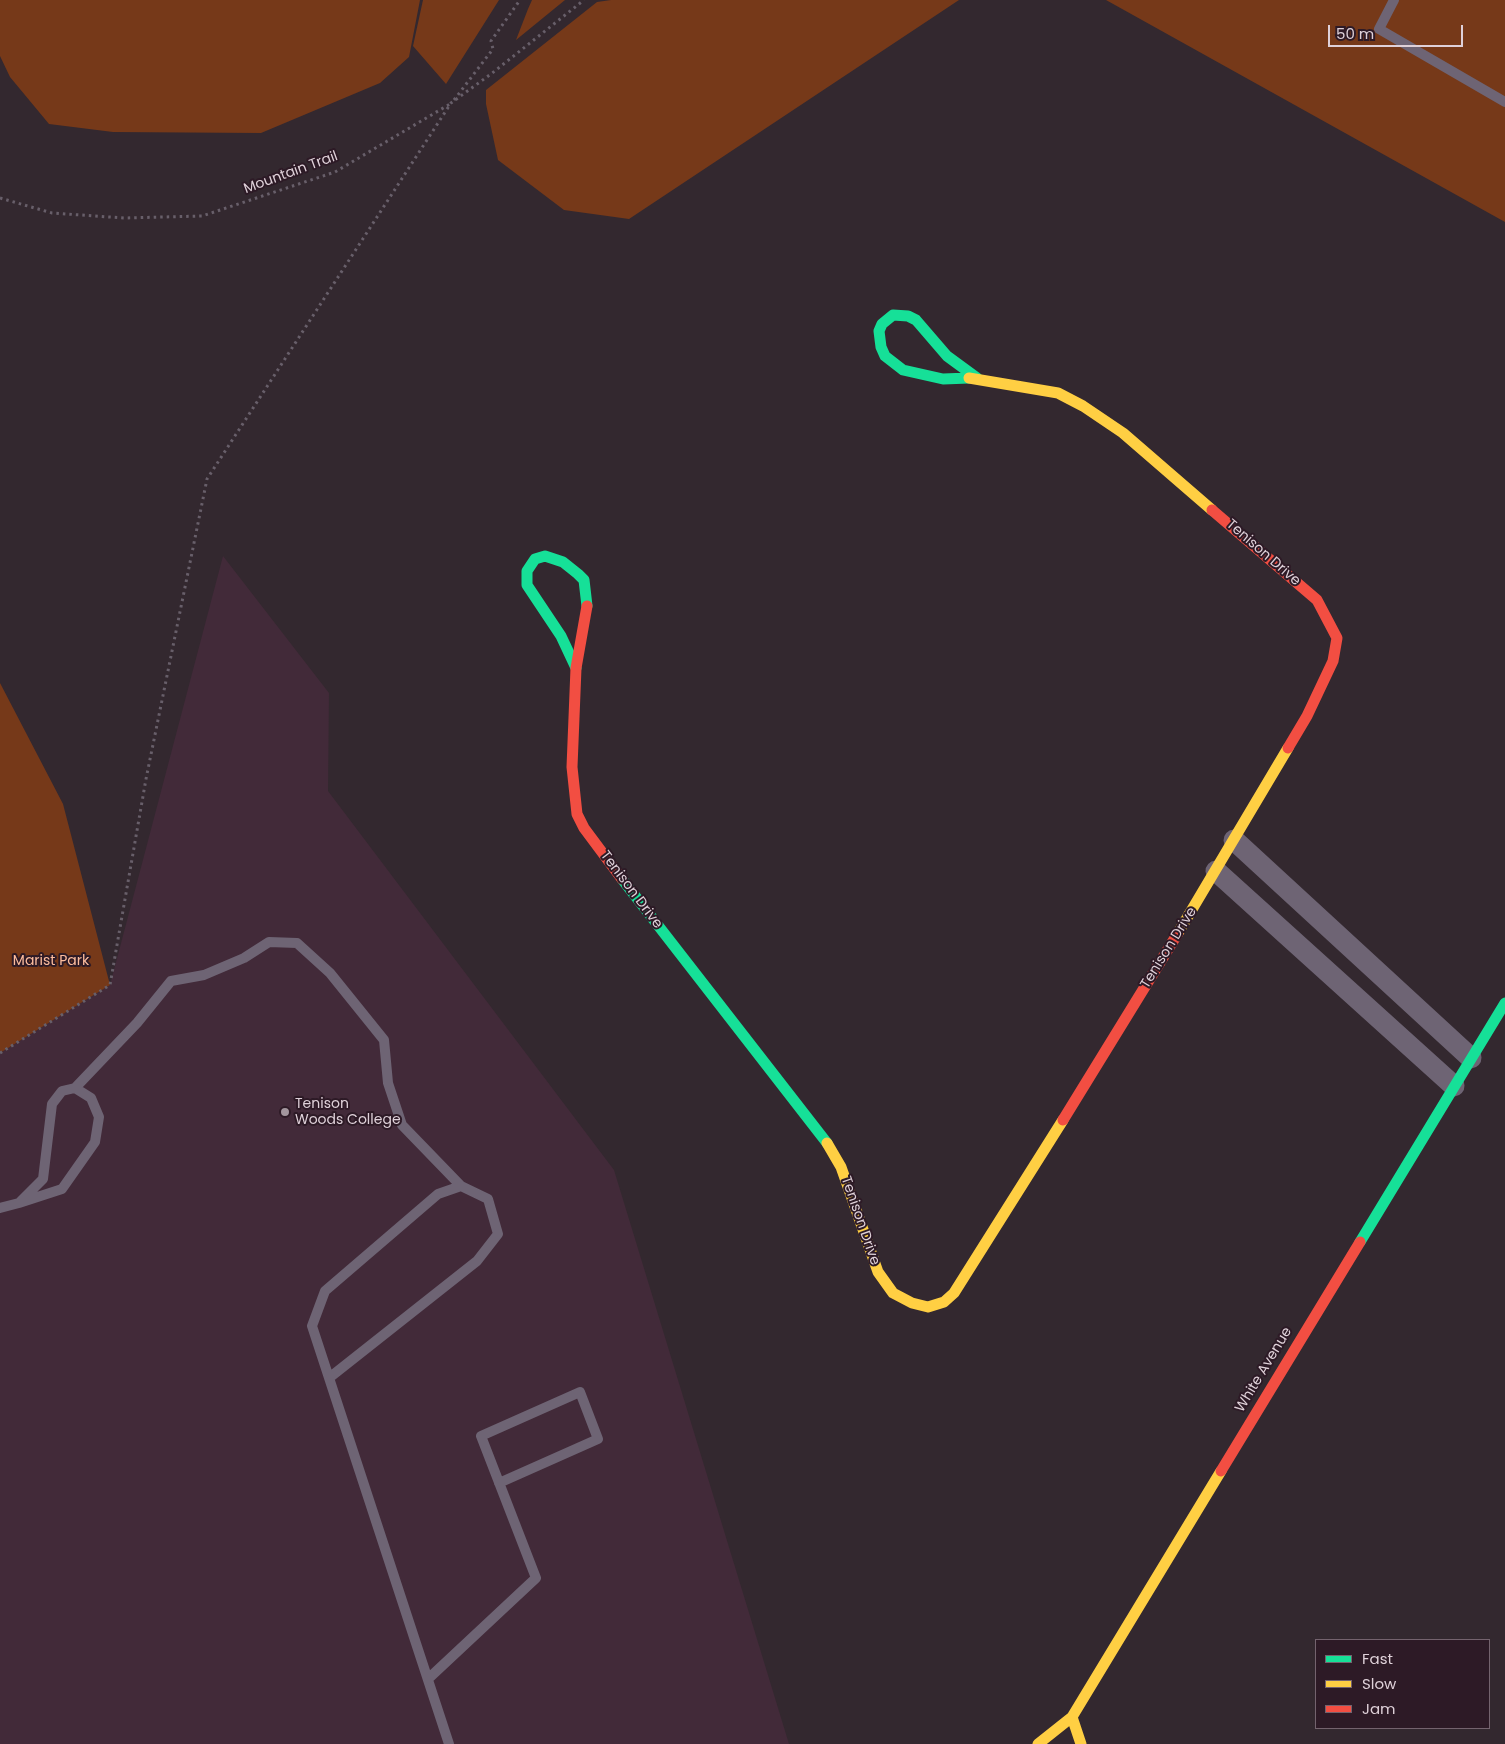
<!DOCTYPE html>
<style>
body{margin:0}
#map{position:relative;width:1505px;height:1744px;overflow:hidden;background:#33282f;font-family:Poppins,sans-serif}
canvas{display:block}
.legend{position:absolute;left:1315px;top:1639px;width:175px;height:90px;box-sizing:border-box;background:#2d1a26;border:1px solid #74636e;margin:0;padding:6px 9px;list-style:none;font-size:15px;color:#dfd1d9}
.legend li{display:flex;align-items:center;gap:10px;height:25px}
.legend b{width:25px;border:1px solid #74636e}
.scale{position:absolute;left:1328px;top:25px;width:135px;height:22px;box-sizing:border-box;border:2px solid #dfd1d9;border-top:0;padding-left:6px;font-size:15px;line-height:18px;white-space:nowrap;color:#dfd1d9;-webkit-text-stroke:4px #2d1a26;paint-order:stroke}
</style>
<div id="map">
<canvas width="1505" height="1744"></canvas>
<ul class="legend">
<li><b style="height:6px;background:#16e098"></b>Fast</li>
<li><b style="height:6px;background:#ffcf43"></b>Slow</li>
<li><b style="height:6px;background:#f24e42"></b>Jam</li>
</ul>
<div class="scale">50 m</div>
</div>
<script>
const ctx = document.querySelector('canvas').getContext('2d');
ctx.lineJoin = 'round';
function fillPath(path, color) { ctx.fillStyle = color; ctx.fill(path, 'evenodd'); }
const shape = rows => new Path2D(rows.map(r => 'M' + r).join(''));
function trace(path, color, width, dash) { ctx.strokeStyle = color; ctx.lineWidth = width; ctx.lineCap = dash ? 'butt' : 'round'; ctx.setLineDash(dash || []); ctx.stroke(path); }
function write(font, color, halo, rows, align = 'center') {
  ctx.font = font + ' Poppins,sans-serif'; ctx.lineWidth = 4; ctx.setLineDash([]); ctx.textBaseline = 'middle'; ctx.strokeStyle = halo; ctx.fillStyle = color; for (const [text, x, y, turn = 0] of rows) {
    ctx.save(); ctx.translate(x, y); ctx.rotate((+turn || 0) * Math.PI / 180); ctx.textAlign = isNaN(turn) ? turn : align; if (halo) ctx.strokeText(text, 0, 0); ctx.fillText(text, 0, 0); ctx.restore();
  }
}
fillPath(shape([
 [223,556,329,693,328,791,614,1170,789,1744,0,1744,0,1053,110,985]
]), '#422a39');
fillPath(shape([
 [0,0,420,0,409,57,380,83,261,133,113,132,49,124,10,77,0,56],
 [423,0,499,0,446,84,413,46],
 [532,0,565,0,516,40,528,9],
 [611,0,959,0,629,219,564,210,498,160,486,104,486,90,597,2],
 [1106,0,1505,0,1505,222],
 [0,683,63,804,110,985,0,1053]
]), '#763919');
trace(shape([
 [454,100,493,49,491,41,520,0],
 [0,198,52,213,124,218,202,216,335,172,450,104],
 [0,1053,110,985,146,779,207,479,451,103,491,74,584,0]
]), '#685f6a', 3, [2.5, 4]);
trace(shape([
 [1394,0,1379,29,1505,102],
 [75,1088,137,1023,171,981,204,975,244,958,269,942,297,943,330,973,384,1040,388,1083,402,1125,461,1186],
 [0,1208,19,1203,62,1189,95,1142,99,1117,91,1098,75,1088,62,1091,52,1104,43,1179,19,1203],
 [329,1378,477,1261,498,1234,488,1199,461,1186,438,1194,325,1291,312,1326,449,1744],
 [428,1679,536,1578,481,1436,580,1392,598,1439,499,1483]
]), '#6e6474', 10);
trace(shape([
 [1234,840,1471,1058],
 [1216,871,1454,1086]
]), '#6e6474', 21);
trace(shape([
 [969,378,943,379,903,370,885,356,881,347,879,331,882,324,893,315,908,316,916,320,947,356,977,378],
 [576,668,561,636,527,585,527,571,535,559,545,556,563,562,578,574,584,580,587,606],
 [622,879,827,1143],
 [1360,1242,1505,1003]
]), '#16e098', 11);
trace(shape([
 [969,378,1058,393,1083,406,1123,433,1212,510],
 [1178,933,1288,748],
 [827,1143,841,1167,878,1272,893,1293,912,1303,928,1307,944,1302,954,1293,1063,1120],
 [1072,1717,1081,1744],
 [1038,1744,1072,1717,1221,1471]
]), '#ffcf43', 11);
trace(shape([
 [1212,510,1317,600,1337,638,1333,661,1307,716,1288,748],
 [587,606,576,668,572,767,577,814,584,828,622,879],
 [1063,1120,1178,933],
 [1221,1471,1360,1242]
]), '#f24e42', 11);
for (const [x, y, r, color] of [
 [285,1112,5,"#a3969e"]
]) { const dot = new Path2D(); dot.arc(x, y, r, 0, 2 * Math.PI); ctx.fillStyle = color; ctx.fill(dot); trace(dot, '#2d1a26', 2); }
write('14px', '#dfd1d9', '#2d1a26', [
 ["Mountain Trail",291,173,-20],
 ["Tenison Drive",1263,553,41],
 ["Tenison Drive",631,890,53],
 ["Tenison Drive",1169,948,-58],
 ["Tenison Drive",860,1221,71],
 ["White Avenue",1264,1370,-59]
]);
write('14px', '#fdbd9e', '#2d1a26', [
 ["Marist Park",51,961]
]);
write('14px', '#dfd1d9', '#2d1a26', [
 ["Tenison",295,1104],
 ["Woods College",295,1120]
], 'left');
</script>
